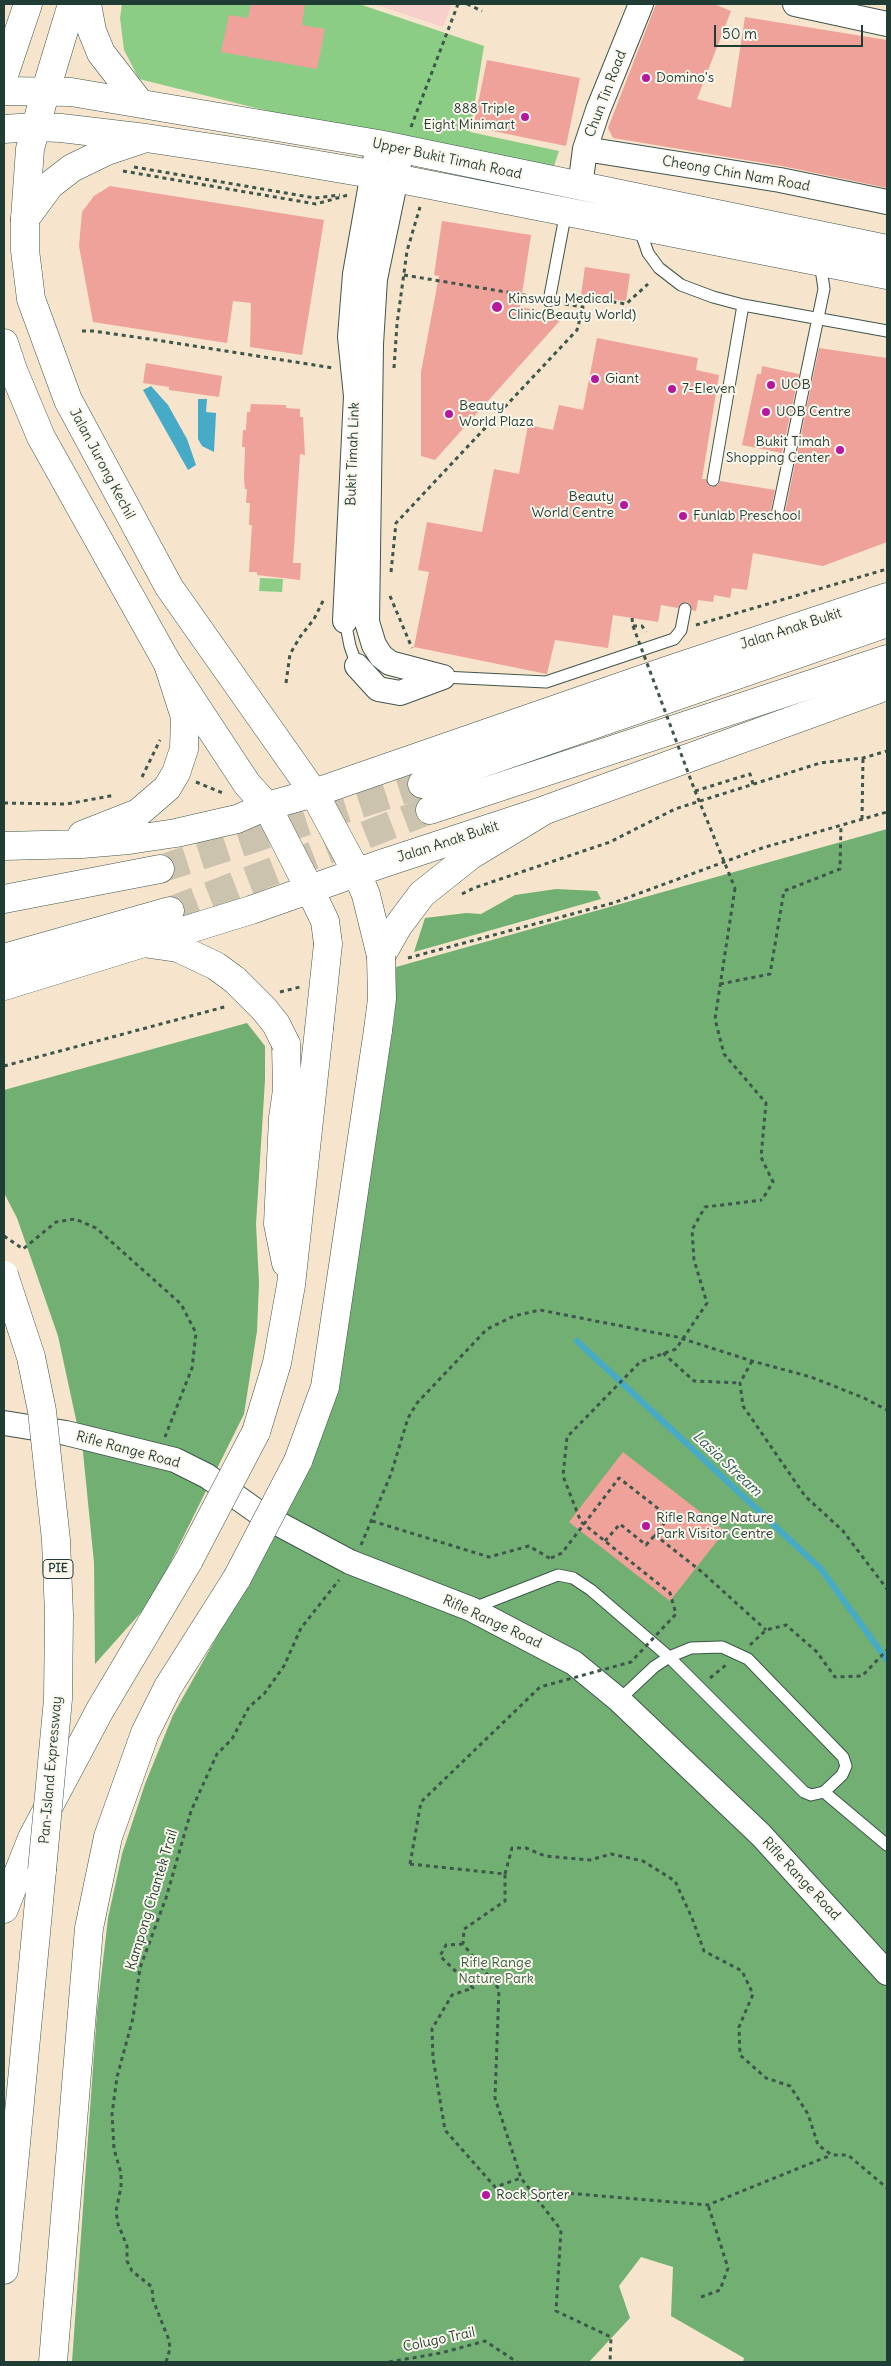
<!DOCTYPE html>
<style>
body{margin:0}
#map{position:relative;width:891px;height:2366px;overflow:hidden;background:#f6e4cc;font-family:Delius,sans-serif}
canvas{display:block}
.frame{position:absolute;inset:0;border:5px solid #1f3d34;pointer-events:none}
.scale{position:absolute;left:714px;top:25px;width:149px;height:22px;box-sizing:border-box;border:2px solid #1f3d34;border-top:0;padding-left:6px;font-size:15px;line-height:18px;white-space:nowrap;color:#1f3d34;-webkit-text-stroke:4px #fbf7ec;paint-order:stroke}
</style>
<div id="map">
<canvas width="891" height="2366"></canvas>
<div class="frame"></div>
<div class="scale">50 m</div>
</div>
<script>
const ctx = document.querySelector('canvas').getContext('2d');
ctx.lineJoin = 'round';
function fillPath(path, color) { ctx.fillStyle = color; ctx.fill(path, 'evenodd'); }
const shape = rows => new Path2D(rows.map(r => 'M' + r).join(''));
function trace(path, color, width, dash) { ctx.strokeStyle = color; ctx.lineWidth = width; ctx.lineCap = dash ? 'butt' : 'round'; ctx.setLineDash(dash || []); ctx.stroke(path); }
function write(font, color, halo, rows, align = 'center') {
  ctx.font = font + ' Delius,sans-serif'; ctx.lineWidth = 4; ctx.setLineDash([]); ctx.textBaseline = 'middle'; ctx.strokeStyle = halo; ctx.fillStyle = color; for (const [text, x, y, turn = 0] of rows) {
    ctx.save(); ctx.translate(x, y); ctx.rotate((+turn || 0) * Math.PI / 180); ctx.textAlign = isNaN(turn) ? turn : align; if (halo) ctx.strokeText(text, 0, 0); ctx.fillText(text, 0, 0); ctx.restore();
  }
}
fillPath(shape([
 [374,4,452,4,443,27]
]), '#f7d0cb');
fillPath(shape([
 [122,4,359,4,484,46,470,132,559,151,554,166,526,175,139,79,124,50,120,18],
 [260,578,283,579,282,592,259,591]
]), '#8ccd85');
fillPath(shape([
 [887,829,887,2362,743,2362,744,2358,671,2316,673,2267,641,2257,619,2286,630,2318,589,2362,72,2362,97,2012,108,1918,122,1854,145,1784,173,1715,289,1508,323,1433,341,1371,394,1020,396,967],
 [556,889,597,891,601,899,414,952,425,918,466,913,481,914,515,895],
 [247,1023,265,1046,265,1080,256,1224,259,1283,257,1331,244,1414,152,1600,95,1664,94,1563,83,1452,58,1336,17,1218,4,1193,4,1090]
]), '#71b072');
fillPath(shape([
 [151,386,168,405,187,439,196,465,188,470,143,390],
 [198,399,207,399,206,412,216,413,214,452,202,446,198,439]
]), '#47aac6');
trace(shape([
 [577,1341,821,1569,887,1660]
]), '#47aac6', 6);
fillPath(shape([
 [251,4,305,4,302,25,325,29,317,69,221,52,229,15,248,18],
 [656,4,714,4,731,11,697,99,731,108,745,17,887,40,887,188,782,166,613,138,608,128],
 [487,60,580,78,566,146,473,127],
 [110,186,324,220,302,355,250,347,251,303,233,301,227,343,93,322,79,246,82,212,94,196],
 [442,221,531,235,520,307,565,315,435,460,421,456,421,372,439,276,434,275],
 [585,267,630,274,626,301,581,295],
 [597,338,698,358,696,370,719,375,702,479,706,479,708,485,712,487,718,485,720,481,775,490,770,514,772,520,776,522,782,520,784,517,819,348,887,358,887,542,823,566,753,553,747,590,732,588,730,598,714,595,713,602,698,600,696,611,692,610,690,604,686,602,680,604,678,608,661,605,658,622,613,615,608,648,555,640,547,674,414,647,429,572,418,570,427,522,482,532,494,469,519,474,528,425,553,430,559,405,583,410],
 [146,363,222,376,219,397,169,390,169,387,143,383],
 [762,366,799,374,782,453,742,445,757,374,761,374],
 [251,404,286,405,286,408,300,409,300,417,303,417,305,455,300,454,293,563,301,563,300,580,257,575,257,572,249,572,252,525,249,525,250,503,246,503,247,489,245,489,244,479,245,447,242,447,243,430,246,430,247,412,250,412],
 [623,1452,725,1531,670,1601,569,1522]
]), '#eea29a');
trace(shape([
 [160,869,422,784],
 [170,911,430,810]
]), '#cbc3ae', 28, [28, 14]);
const service = shape([
 [639,227,648,253,659,268,681,285,713,297,743,305,887,331],
 [549,301,566,211],
 [713,480,743,305],
 [777,515,824,289,820,262],
 [348,621,345,621,350,646,357,666],
 [443,677,546,682,674,639,681,630,685,609],
 [471,1609,558,1575,573,1578,591,1590,669,1657,804,1792,811,1795,824,1792,842,1775,846,1766,843,1757,748,1659,722,1647,691,1648,669,1657,654,1667,619,1700],
 [824,1792,887,1845]
]);
const minor = shape([
 [795,4,887,24],
 [402,149,375,279,371,344,367,622,374,645,381,656,390,663,443,677],
 [585,149,780,180,887,202],
 [580,187,585,149,598,110,641,4],
 [345,621,356,396,350,337,355,274,378,144],
 [357,666,378,689,400,693,443,677],
 [4,1423,66,1433,175,1460,207,1476,262,1515,350,1562,471,1609,574,1663,619,1700,761,1835,887,1973]
]);
const secondary = shape([
 [4,75,28,4],
 [45,93,72,4]
]);
const primary = shape([
 [45,93,30,149,25,219,25,250,31,299,68,400,169,587,314,793,357,873],
 [4,343,13,370,41,437,168,664,247,784,267,806,310,890],
 [422,784,887,623],
 [430,810,887,659],
 [4,899,160,869],
 [4,958,170,911]
]);
const trunk = shape([
 [87,4,92,31,101,53,139,102],
 [4,91,71,92,378,144,887,249],
 [4,129,35,127,61,128,146,138,266,156,395,178,887,275],
 [25,219,50,185,72,168,107,151,140,140],
 [82,835,138,813,167,788,176,773,184,749,185,717,168,664],
 [4,846,82,844,129,840,176,833,237,819,267,806,314,793,666,671,887,597],
 [4,986,251,910,381,864,545,810,887,686]
]);
const motorway = shape([
 [357,873,366,895,381,956],
 [310,890,325,921,328,944],
 [143,943,178,948,216,966,235,980],
 [381,956,398,926,422,894,471,855,545,810],
 [286,1044,287,1090,283,1118,278,1224,286,1263],
 [256,1432,277,1363,291,1285,319,1029],
 [298,1461,325,1387,378,1030],
 [4,1909,32,1838,100,1710,189,1560],
 [4,2270,42,1870],
 [53,2362,89,1928,108,1837,145,1733,168,1687,237,1578]
]);
trace(service, '#3f564b', 13);
trace(minor, '#3f564b', 26);
trace(secondary, '#3f564b', 29);
trace(primary, '#3f564b', 29);
trace(trunk, '#3f564b', 29);
trace(motorway, '#3f564b', 29);
trace(shape([
 [467,4,482,11],
 [411,127,458,4],
 [134,167,315,198,340,195],
 [123,171,316,204,348,195],
 [404,275,536,297],
 [565,294,626,304,648,284],
 [82,331,93,331,156,340,333,368],
 [394,368,397,324,407,251,420,207],
 [391,572,396,523,577,330,583,307,564,304],
 [390,596,412,648],
 [696,625,887,569],
 [633,626,642,626,646,632],
 [286,683,290,654,300,637,314,619,324,599],
 [142,777,160,740],
 [196,782,223,793],
 [695,791,750,774,753,784],
 [4,803,67,804,115,795],
 [862,819,863,758],
 [735,888,715,1019,724,1054,766,1103,761,1157,773,1182,762,1200],
 [462,894,474,888,610,842,675,809,820,763,863,758,887,751],
 [408,958,613,903,762,848,887,812],
 [720,984,770,974,784,891,840,869,841,825],
 [280,992,300,987],
 [4,1066,228,1006],
 [4,1236,23,1249,56,1222,75,1219,96,1228,181,1304,196,1333,192,1368,165,1437],
 [663,1353,694,1381,740,1383],
 [752,1361,740,1383,743,1406,805,1496,843,1531,887,1589],
 [372,1521,489,1557,529,1546,551,1559],
 [605,1541,620,1524,646,1545,655,1535],
 [361,1545,391,1474,408,1418,417,1403,487,1329,514,1316,540,1310,677,1337,752,1361,811,1377,864,1398,887,1410],
 [551,1558,562,1553,619,1478,669,1517,655,1535,702,1572,766,1630],
 [750,1645,766,1630,786,1625,817,1652,835,1677,862,1676,887,1650],
 [710,1678,726,1665],
 [410,1864,505,1874,505,1901,464,1929,463,1944,499,1989,495,2098,521,2178,561,2230,556,2311,611,2337,610,2362],
 [505,1874,512,1848,526,1848,545,1856,567,1858,590,1860,611,1854,643,1861,675,1881,692,1918,704,1951,742,1971,753,1994,739,2027,740,2055,766,2078,790,2086,808,2114,818,2145,832,2155,848,2155,887,2188],
 [463,1944,446,1945,440,1956,473,1988,452,1995,432,2029,433,2058,445,2130,495,2187,521,2178],
 [530,2190,708,2205,831,2155],
 [701,2297,720,2290,728,2268,708,2205],
 [166,2362,170,2349,169,2340,153,2300,152,2287,132,2271,127,2261,127,2246,118,2224,116,2211,121,2187,121,2173,114,2149,112,2114,117,2077,133,2018,140,1968,166,1898,191,1811,217,1754,232,1739,249,1707,264,1694,284,1666,301,1628,339,1580],
 [389,2362,441,2353,485,2341,517,2362]
]), '#3f564b', 3, [4, 4]);
trace(service, '#fff', 11);
trace(minor, '#fff', 24);
trace(secondary, '#fff', 28);
trace(primary, '#fff', 28);
trace(trunk, '#fff', 28);
trace(motorway, '#fff', 28);
const motorwayBridge = shape([
 [235,980,264,1009,276,1024,286,1044],
 [319,1029,328,944],
 [378,1030,382,999,381,956],
 [4,1275,31,1357,42,1411,56,1540,59,1615,58,1699,42,1870],
 [189,1560,256,1432],
 [237,1578,298,1461]
]);
trace(motorwayBridge, '#3f564b', 29, []);
trace(shape([
 [632,618,633,626,695,791,735,888],
 [410,1864,421,1802,540,1687,631,1662,676,1614,670,1593,581,1522,563,1476,567,1437,640,1362,676,1349,707,1303,694,1260,692,1230,705,1207,762,1200]
]), '#3f564b', 3, [4, 4]);
trace(motorwayBridge, '#fff', 28);
for (const [x, y, r, color] of [
 [646,78,5,"#b5179e"],
 [525,117,5,"#b5179e"],
 [497,307,6,"#b5179e"],
 [595,379,5,"#b5179e"],
 [771,385,5,"#b5179e"],
 [672,389,5,"#b5179e"],
 [766,412,5,"#b5179e"],
 [449,414,5,"#b5179e"],
 [840,450,5,"#b5179e"],
 [624,505,5,"#b5179e"],
 [683,516,5,"#b5179e"],
 [646,1526,5,"#b5179e"],
 [486,2195,5,"#b5179e"]
]) { const dot = new Path2D(); dot.arc(x, y, r, 0, 2 * Math.PI); ctx.fillStyle = color; ctx.fill(dot); trace(dot, '#fbf7ec', 2); }
for (const [x, y, w] of [
 [58,1569,30]
]) { const box = new Path2D(); box.roundRect(x - w / 2, y - 9.5, w, 19, 4); ctx.fillStyle = '#fbf7ec'; ctx.fill(box); trace(box, '#1f3d34', 1); }
write('bold 12px', '#1f3d34', null, [
 ["PIE",58,1569]
]);
write('14px', '#1f3d34', '#fbf7ec', [
 ["Domino's",656,78],
 ["888 Triple",515,109,"right"],
 ["Eight Minimart",515,125,"right"],
 ["Kinsway Medical",508,299],
 ["Clinic(Beauty World)",508,315],
 ["Giant",605,379],
 ["UOB",781,385],
 ["7-Eleven",682,389],
 ["Beauty",459,406],
 ["World Plaza",459,422],
 ["UOB Centre",776,412],
 ["Bukit Timah",830,442,"right"],
 ["Shopping Center",830,458,"right"],
 ["Beauty",614,497,"right"],
 ["World Centre",614,513,"right"],
 ["Funlab Preschool",693,516],
 ["Rifle Range Nature",656,1518],
 ["Park Visitor Centre",656,1534],
 ["Rock Sorter",496,2195]
], 'left');
write('14px', '#1f3d34', '#fbf7ec', [
 ["Chun Tin Road",606,94,-69],
 ["Upper Bukit Timah Road",447,159,12],
 ["Cheong Chin Nam Road",736,174,10],
 ["Bukit Timah Link",353,454,-88],
 ["Jalan Jurong Kechil",102,464,62],
 ["Jalan Anak Bukit",791,629,-18],
 ["Jalan Anak Bukit",448,842,-18],
 ["Rifle Range Road",128,1450,15],
 ["Rifle Range Road",492,1622,25],
 ["Pan-Island Expressway",51,1770,-85],
 ["Rifle Range Road",801,1879,47],
 ["Kampong Chantek Trail",152,1900,-73],
 ["Colugo Trail",439,2340,-12]
]);
write('14px', '#3a6148', '#fbf7ec', [
 ["Rifle Range",496,1963],
 ["Nature Park",496,1979]
]);
write('italic 15px', '#2b5e60', '#fbf7ec', [
 ["Lasia Stream",727,1464,43]
]);
</script>
